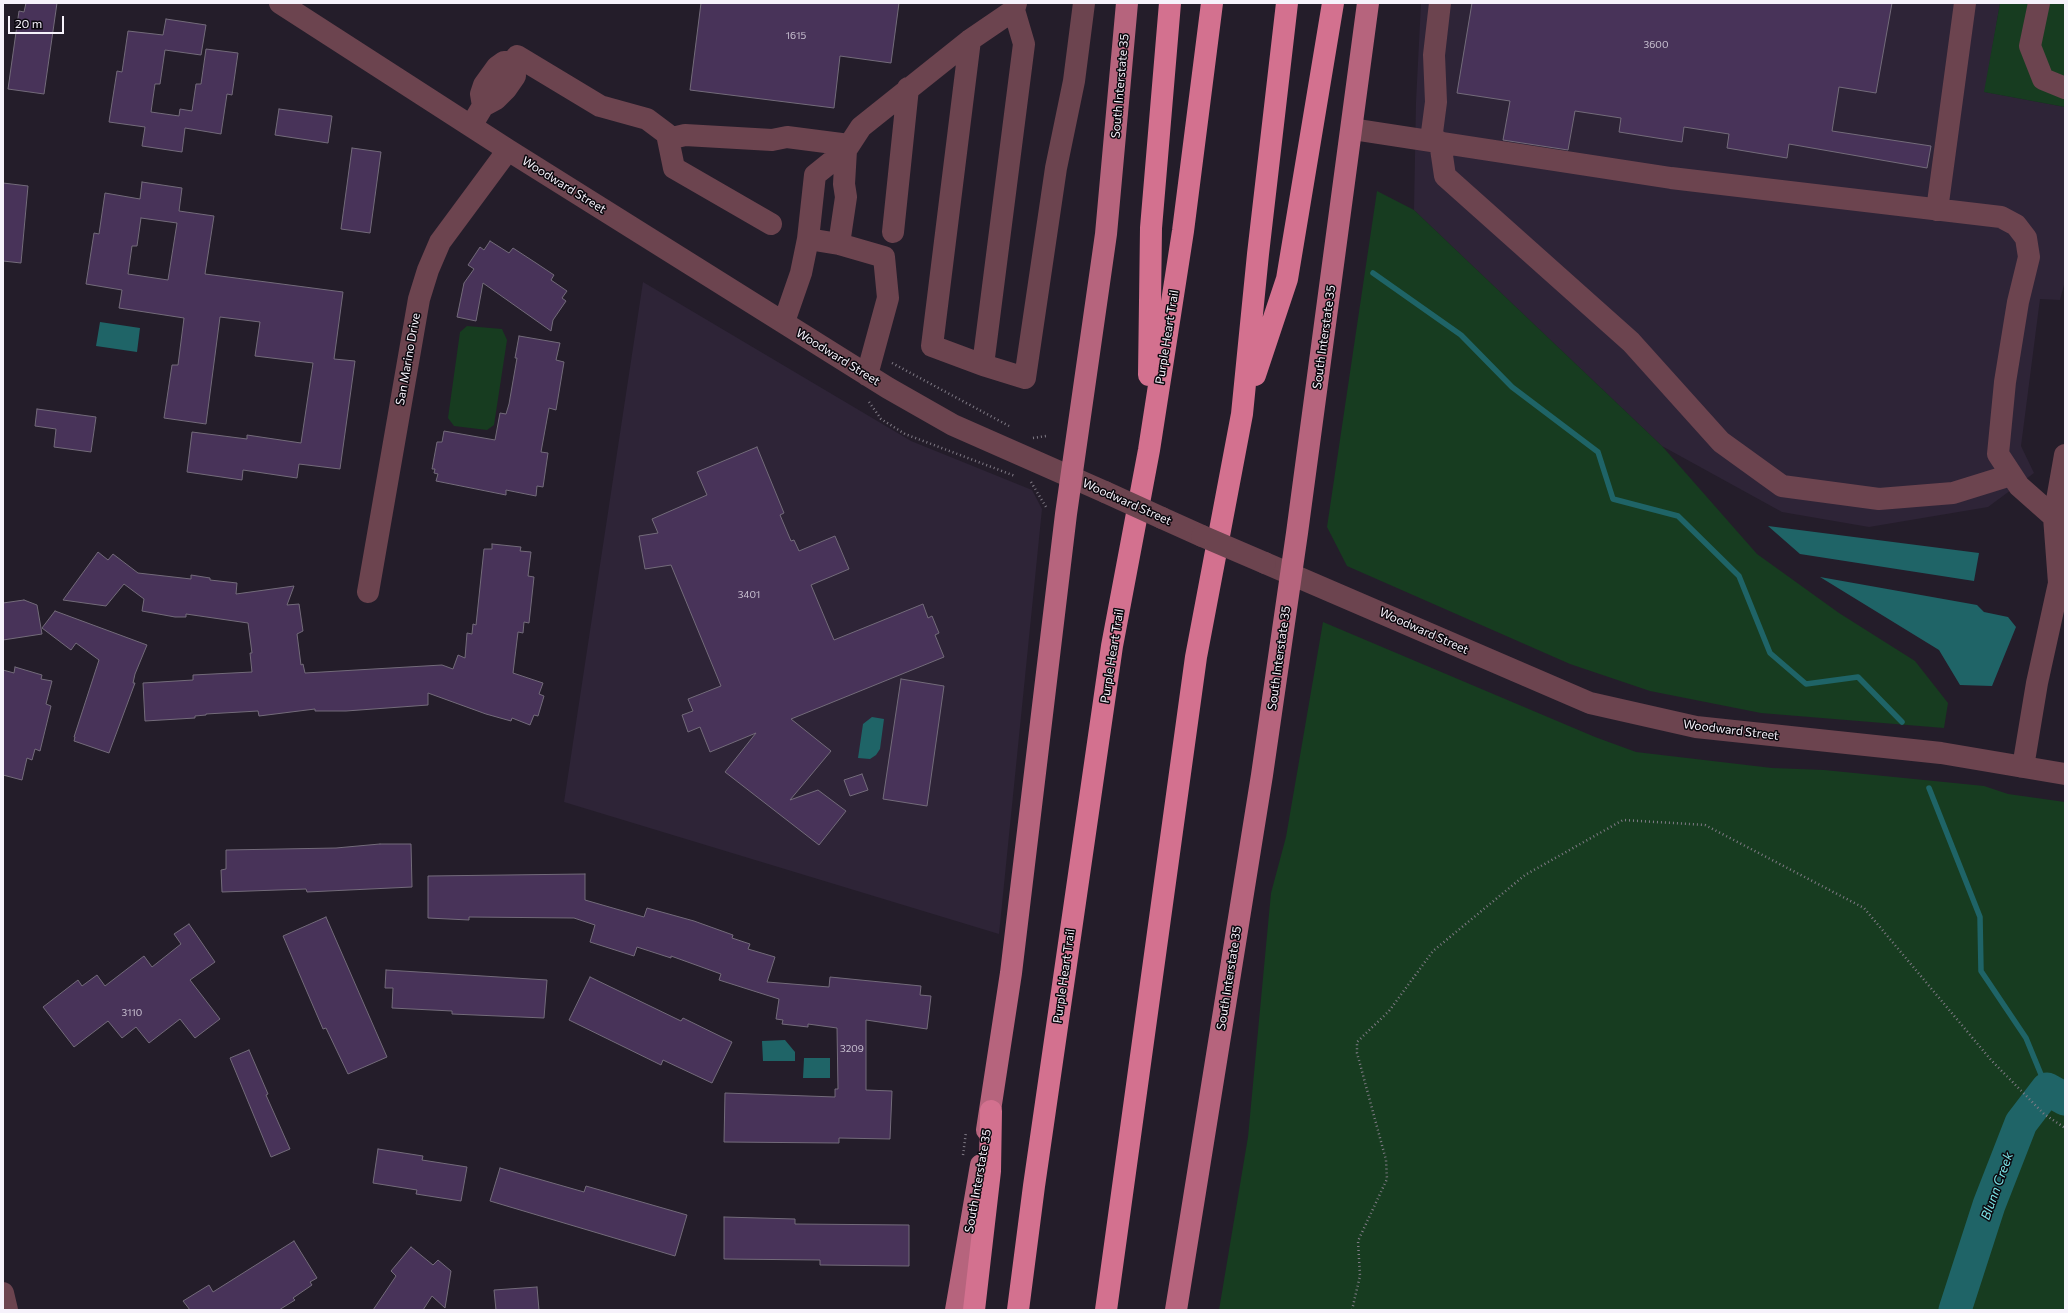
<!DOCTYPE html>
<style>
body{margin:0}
#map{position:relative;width:2068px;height:1313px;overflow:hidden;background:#241d2a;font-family:Commissioner,sans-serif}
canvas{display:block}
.frame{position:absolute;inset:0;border:4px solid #f6f2fb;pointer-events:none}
.scale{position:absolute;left:8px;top:16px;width:56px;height:18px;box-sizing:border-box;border:2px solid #f6f2fb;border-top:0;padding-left:5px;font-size:12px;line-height:14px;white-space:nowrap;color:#f6f2fb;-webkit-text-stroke:3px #0b080e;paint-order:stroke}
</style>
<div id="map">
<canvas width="2068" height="1313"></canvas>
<div class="frame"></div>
<div class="scale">20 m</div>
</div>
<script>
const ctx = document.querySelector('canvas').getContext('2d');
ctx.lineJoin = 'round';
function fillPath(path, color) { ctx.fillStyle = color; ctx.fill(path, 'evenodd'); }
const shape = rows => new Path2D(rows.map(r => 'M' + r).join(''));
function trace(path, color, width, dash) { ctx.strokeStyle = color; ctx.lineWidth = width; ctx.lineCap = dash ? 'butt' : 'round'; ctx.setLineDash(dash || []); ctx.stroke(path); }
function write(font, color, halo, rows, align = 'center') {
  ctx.font = font + ' Commissioner,sans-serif'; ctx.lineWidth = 3; ctx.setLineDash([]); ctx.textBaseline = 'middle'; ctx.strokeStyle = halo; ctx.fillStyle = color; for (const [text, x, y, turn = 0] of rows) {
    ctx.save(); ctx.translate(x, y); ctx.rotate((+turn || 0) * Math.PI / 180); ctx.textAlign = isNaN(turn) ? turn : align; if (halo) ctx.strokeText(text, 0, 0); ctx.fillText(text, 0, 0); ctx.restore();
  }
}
fillPath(shape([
 [1421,3,2000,3,1985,92,2065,107,2065,281,2060,300,2040,299,2021,446,2034,473,1988,507,1869,527,1782,512,1662,446,1414,210,1416,102],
 [643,282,911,441,1032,490,1042,509,999,934,564,802]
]), '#2e2437');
fillPath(shape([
 [2000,3,2065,3,2065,107,1984,92],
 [1377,191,1414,210,1662,446,1757,554,1839,613,1915,661,1948,703,1944,728,1761,713,1650,691,1570,664,1347,566,1327,527],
 [467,326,502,329,507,340,494,425,487,430,454,426,448,418,460,332],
 [1323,622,1595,737,1636,752,1772,768,1824,770,1984,786,2008,794,2065,802,2065,1310,1219,1310,1248,1137,1271,893,1286,837]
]), '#173c20');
fillPath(shape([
 [100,322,140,328,137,352,96,346],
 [1768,526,1979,553,1974,581,1800,554],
 [1820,577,1977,605,1984,612,2008,617,2016,627,1992,686,1960,685,1939,650],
 [872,717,884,719,880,749,876,755,870,759,858,758,863,724],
 [785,1040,795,1052,795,1061,763,1061,762,1041],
 [804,1058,830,1058,830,1078,803,1078]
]), '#1f6467');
trace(shape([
 [1373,273,1461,335,1512,387,1598,452,1613,499,1678,516,1739,576,1770,653,1806,684,1858,677,1902,722],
 [1929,788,1980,917,1981,971,2026,1038,2047,1089]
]), '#1f6467', 5.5);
trace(shape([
 [1955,1310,1989,1205,2021,1123,2047,1089,2065,1099]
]), '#1f6467', 33);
const building = shape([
 [26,3,57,3,44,94,8,89,19,11,24,12,26,3],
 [701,3,899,3,891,63,840,56,834,108,690,90,701,3],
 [1472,3,1892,3,1876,93,1839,87,1832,131,1931,146,1927,168,1789,144,1787,158,1727,148,1729,134,1684,127,1682,142,1619,132,1621,118,1575,111,1568,150,1503,140,1510,101,1457,93,1472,3],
 [166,19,206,25,201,55,165,50,160,84,155,84,151,112,179,116,180,109,192,111,196,84,201,84,206,49,238,53,232,95,227,94,221,134,185,128,182,152,142,146,145,127,109,122,117,71,122,72,128,31,163,35,166,19],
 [279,109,332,116,328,143,275,135,279,109],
 [352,148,381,152,370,233,341,229,352,148],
 [142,182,182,188,179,211,214,216,205,274,343,292,334,359,355,361,340,469,299,464,297,478,243,470,242,480,187,472,192,432,247,439,247,435,301,443,313,363,255,356,260,322,220,317,206,424,164,418,172,365,178,365,184,318,119,308,122,290,86,284,94,233,99,234,105,193,140,199,142,182],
 [141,218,177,223,168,280,128,274,132,246,137,246,141,218],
 [3,183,28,186,21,263,3,261,3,183],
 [490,241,509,253,513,248,536,263,554,275,551,280,567,291,562,298,566,301,553,320,551,331,483,283,476,321,457,317,464,283,474,269,468,265,480,247,484,250,490,241],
 [519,336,560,343,556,360,564,362,556,410,549,408,541,452,548,453,543,487,537,486,536,496,506,490,506,495,436,481,438,474,434,473,435,469,432,469,437,442,442,442,444,431,495,440,500,413,506,414,509,404,517,358,515,358,519,336],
 [37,409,96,417,91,452,54,447,56,429,35,426,37,409],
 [757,447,784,513,780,515,791,541,794,540,799,551,835,536,849,569,811,585,834,640,923,604,928,618,932,616,939,633,935,635,944,657,791,719,831,751,790,800,818,790,846,811,819,845,725,772,756,733,710,752,700,727,688,732,682,715,693,711,688,699,721,686,671,565,645,569,639,536,658,533,652,519,707,495,697,472,757,447],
 [492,544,521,547,520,551,531,552,528,576,534,577,529,623,524,622,523,633,518,632,513,673,543,683,539,694,544,696,538,716,534,715,530,725,512,718,511,721,486,714,428,693,428,705,346,711,315,711,315,709,259,716,258,711,206,714,206,715,195,716,195,718,145,721,143,683,193,680,193,675,252,672,250,653,252,653,248,623,186,614,186,617,175,617,142,611,144,599,124,584,106,606,63,600,98,552,108,560,113,554,138,573,191,579,191,575,210,578,210,580,237,583,236,594,294,586,287,605,299,604,303,631,297,634,301,665,303,664,305,673,442,665,453,669,458,655,465,658,467,633,472,634,473,624,476,625,484,549,492,549,492,544],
 [24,600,37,605,42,634,3,640,3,603,24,600],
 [55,611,147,645,135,674,133,683,135,683,109,753,74,741,75,737,74,737,99,660,76,643,71,650,42,628,55,611],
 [15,667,42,675,41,679,52,681,46,704,51,706,40,751,35,749,32,760,27,758,22,780,3,775,3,670,14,673,15,667],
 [901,679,944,686,927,806,883,799,901,679],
 [862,774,868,790,850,796,844,780,862,774],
 [380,844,411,844,412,887,307,892,306,889,222,892,221,870,226,869,226,850,336,848,380,844],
 [585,874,585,900,644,917,647,908,694,921,733,935,732,938,750,944,748,949,775,957,767,982,829,987,830,977,921,986,920,995,931,996,927,1029,866,1020,866,1090,892,1091,890,1139,839,1138,839,1143,724,1142,725,1093,835,1097,835,1089,838,1089,837,1028,808,1024,808,1027,782,1024,783,1020,776,1019,779,999,719,980,721,974,671,956,671,958,637,947,634,956,590,942,595,925,574,918,469,917,469,920,428,918,428,876,585,874],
 [326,917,387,1057,348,1074,326,1028,323,1029,283,936,326,917],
 [189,924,215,962,190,980,220,1019,195,1038,180,1019,149,1043,136,1027,122,1038,108,1021,74,1047,43,1007,78,980,82,986,97,975,105,986,144,956,152,967,181,944,174,934,189,924],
 [386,970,547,980,544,1018,452,1014,452,1011,392,1008,393,988,385,988,386,970],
 [590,977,681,1021,683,1018,732,1042,712,1083,663,1060,661,1065,569,1020,590,977],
 [249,1050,268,1094,266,1095,290,1149,271,1157,230,1058,249,1050],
 [378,1149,423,1156,422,1160,467,1167,461,1201,416,1194,417,1190,373,1183,378,1149],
 [500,1168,584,1192,586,1186,687,1215,675,1256,490,1201,500,1168],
 [724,1217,795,1219,795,1224,909,1225,909,1266,820,1265,820,1260,724,1259,724,1217],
 [294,1241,317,1278,310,1282,312,1285,293,1298,295,1300,279,1310,190,1310,183,1301,209,1285,213,1292,294,1241],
 [411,1247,433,1265,438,1260,451,1271,445,1308,432,1296,423,1310,373,1310,396,1276,391,1271,411,1247],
 [537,1287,539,1310,496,1310,494,1290,537,1287]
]);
fillPath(building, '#483359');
trace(building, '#736b7a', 1);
trace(shape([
 [892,363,1009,426],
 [869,402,881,419,905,434,1015,476],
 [1033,438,1046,436],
 [1031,482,1046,507],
 [963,1155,966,1132],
 [1352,1310,1360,1276,1358,1241,1387,1179,1386,1160,1357,1053,1357,1042,1389,1011,1433,951,1525,875,1623,820,1705,825,1864,908,1991,1060,2044,1114,2065,1128]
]), '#807b86', 2.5, [1, 3]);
trace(shape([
 [280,3,508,150,888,388,953,425,1105,492],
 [1016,3,1014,10,1024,44,983,365,1025,378,1056,168,1074,81,1084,3],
 [2039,3,2030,46,2043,79,2065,88],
 [970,40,932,346,983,365],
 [483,106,481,94,484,85,497,67,504,62,513,62],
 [471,126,483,106,496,99,506,89,515,76,513,62,517,56,600,106,647,119,667,134,674,168,771,224],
 [1352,129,1671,178,2001,217,2016,225,2026,238,2029,257,2018,302,2005,382,1998,454,2019,486,2054,517,2059,583,2037,683,2023,767],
 [668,139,685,135,772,140,787,137,849,145],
 [1431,140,1436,102,1434,55,1440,3],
 [1440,142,1445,176,1631,342,1721,442,1782,486,1879,499,1953,493,2011,475],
 [1937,210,1965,3],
 [893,232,908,88],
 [808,239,839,244,884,257,888,298,867,375],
 [839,244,846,197,844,184,846,150],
 [784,322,801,273,808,239,815,175,846,150,861,127,970,40,1014,10],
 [2054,517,2065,455],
 [1162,518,1202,536],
 [1265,563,1590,703,1696,727,1941,753,2065,774],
 [368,592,419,299,428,270,440,242,508,150],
 [3,1293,7,1310]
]), '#6c444f', 22);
trace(shape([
 [987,1130,1011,973,1066,514,1106,234,1127,3],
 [956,1310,981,1165],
 [1176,1310,1262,775,1297,533,1368,3]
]), '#b6647d', 22);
trace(shape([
 [1149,375,1151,228,1170,3],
 [1255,375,1287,279,1333,3],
 [974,1310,990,1171,991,1111],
 [1018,1310,1034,1186,1112,646,1149,450,1183,231,1212,3],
 [1106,1310,1196,657,1242,414,1258,254,1287,3]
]), '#d3718f', 22);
trace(shape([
 [1105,492,1162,518],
 [1202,536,1265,563]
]), '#6c444f', 22);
write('10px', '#cac2d2', null, [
 ["1615",796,36],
 ["3600",1656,45],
 ["3401",749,595],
 ["3110",132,1013],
 ["3209",852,1049]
]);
write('12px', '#f6f2fb', '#0b080e', [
 ["South Interstate 35",1120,86,-85],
 ["Woodward Street",564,185,32],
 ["Purple Heart Trail",1167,337,-81],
 ["South Interstate 35",1324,337,-82],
 ["Woodward Street",838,357,32],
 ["San Marino Drive",408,359,-80],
 ["Woodward Street",1127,502,24],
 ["Woodward Street",1424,631,24],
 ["Purple Heart Trail",1112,656,-81],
 ["South Interstate 35",1279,658,-82],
 ["Woodward Street",1731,730,7],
 ["Purple Heart Trail",1064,976,-82],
 ["South Interstate 35",1229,978,-81],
 ["South Interstate 35",978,1181,-80]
]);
write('italic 13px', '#7ce4e7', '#0b080e', [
 ["Blunn Creek",1997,1186,-70]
]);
</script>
